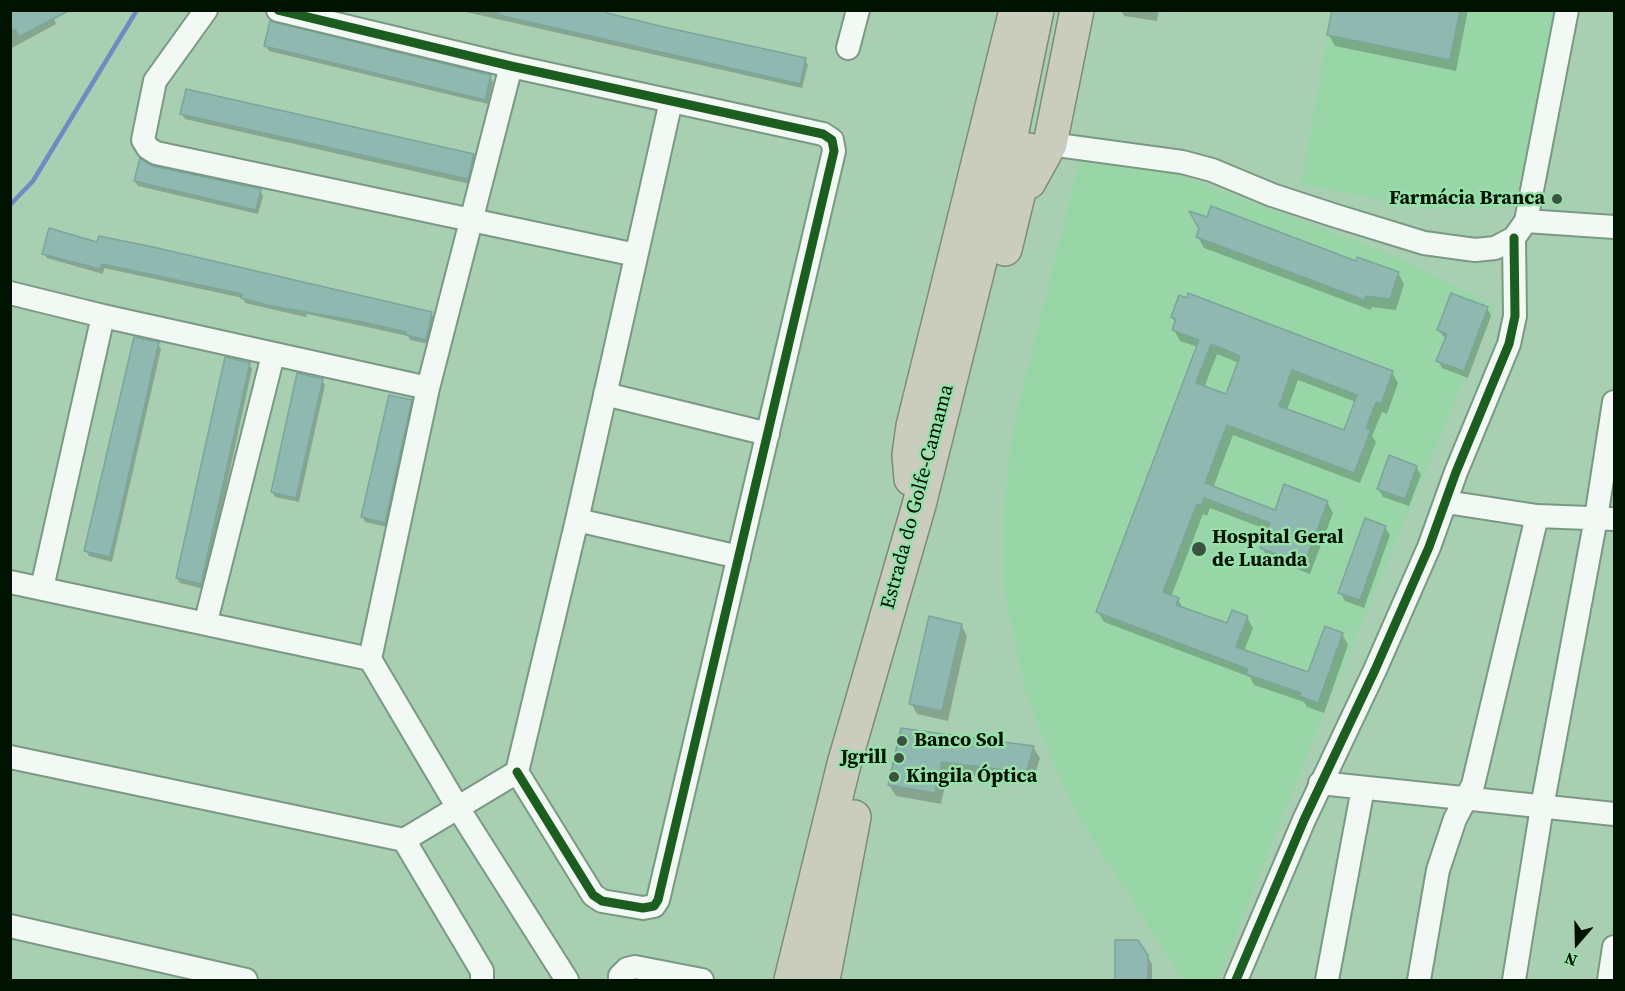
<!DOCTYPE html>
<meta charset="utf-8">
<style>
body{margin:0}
#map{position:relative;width:1625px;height:991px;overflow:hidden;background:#a8cfb2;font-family:"Source Serif 4",serif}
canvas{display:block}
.frame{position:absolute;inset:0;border:12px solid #001202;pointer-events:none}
.north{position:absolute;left:1547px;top:913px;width:60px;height:60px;-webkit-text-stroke:4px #97e0aa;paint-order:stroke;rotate:200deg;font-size:16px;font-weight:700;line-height:24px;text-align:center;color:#001202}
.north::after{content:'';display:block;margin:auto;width:21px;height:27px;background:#001202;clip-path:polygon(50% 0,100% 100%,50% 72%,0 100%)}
</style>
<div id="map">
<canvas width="1625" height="991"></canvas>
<div class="frame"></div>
<div class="north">N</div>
</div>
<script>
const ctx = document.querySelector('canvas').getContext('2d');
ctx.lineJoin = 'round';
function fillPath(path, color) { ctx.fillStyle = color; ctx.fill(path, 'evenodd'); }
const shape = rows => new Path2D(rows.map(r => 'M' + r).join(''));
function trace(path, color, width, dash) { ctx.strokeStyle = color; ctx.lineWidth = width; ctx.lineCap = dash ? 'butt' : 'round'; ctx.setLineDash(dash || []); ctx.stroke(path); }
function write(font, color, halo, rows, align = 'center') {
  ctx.font = font + ' "Source Serif 4",serif'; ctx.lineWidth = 5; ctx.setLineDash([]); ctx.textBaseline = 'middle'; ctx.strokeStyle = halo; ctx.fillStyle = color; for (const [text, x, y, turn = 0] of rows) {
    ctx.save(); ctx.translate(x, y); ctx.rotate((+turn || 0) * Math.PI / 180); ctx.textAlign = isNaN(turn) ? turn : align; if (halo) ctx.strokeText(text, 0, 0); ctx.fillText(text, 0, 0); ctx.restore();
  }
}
fillPath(shape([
 [1332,11,1555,11,1514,207,1427,209,1301,184],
 [1079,162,1168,171,1390,254,1495,306,1323,715,1218,980,1183,980,1080,819,1051,758,1026,694,1004,589,1004,508,1013,428]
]), '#98d6a8');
fillPath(shape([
 [10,10,52,15,56,24,10,49],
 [457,10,587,10,805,60,808,65,802,88],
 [1121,10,1159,10,1157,21,1124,16],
 [1334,10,1468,10,1456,71,1335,46,1329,35],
 [266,46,490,76,493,82,488,104,269,51],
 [182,114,473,155,476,160,470,184,185,119],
 [153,168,260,190,263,196,258,214,138,186,135,181],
 [1198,237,1356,263,1398,273,1404,284,1396,310,1372,307,1371,310,1204,248],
 [98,244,431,313,434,318,429,344,410,340,408,336,307,314,306,317,275,310,245,303,243,298,104,268,103,274,47,258,44,253],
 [1487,308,1491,316,1468,378,1442,368,1438,361,1446,339,1438,330],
 [1172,317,1392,372,1398,383,1387,414,1382,412,1372,436,1376,442,1360,483,1233,435,1213,488,1276,512,1327,502,1333,513,1310,574,1268,558,1262,548,1268,530,1210,508,1207,516,1203,514,1171,597,1178,599,1183,609,1228,625,1247,617,1253,628,1244,651,1309,674,1342,634,1348,645,1324,713,1307,707,1304,702,1254,685,1250,677,1104,622,1098,612,1198,347,1180,341,1174,330,1176,324],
 [1217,354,1239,363,1227,396,1204,388],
 [1298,380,1356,402,1345,432,1287,410],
 [158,344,161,349,112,562,89,556,86,551],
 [249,364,252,369,204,589,180,583,177,578],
 [322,380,325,385,299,502,275,497,272,491],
 [411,401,414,406,388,527,365,522,363,517],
 [1416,467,1421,475,1409,506,1383,497,1378,489],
 [1385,527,1390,535,1364,608,1345,601,1340,592],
 [961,625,967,636,948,721,917,714,911,703],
 [902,730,1033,747,1040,758,1032,784,948,772,941,804,896,796,889,785],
 [1147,955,1152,964,1152,980,1117,980]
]), '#0003');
trace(shape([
 [10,205,33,181,137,10]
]), '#718ac1', 4.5);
const building = shape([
 [10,10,70,10,19,37,15,29,10,32,10,10],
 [499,10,607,10,607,13,664,27,806,58,800,84,499,15,499,10],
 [1332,10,1460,10,1450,60,1327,35,1332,10],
 [270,21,491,75,485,100,264,46,270,21],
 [186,89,474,154,468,179,180,114,186,89],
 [140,158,153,166,261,189,256,210,134,181,140,158],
 [1211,206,1356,261,1357,257,1399,272,1390,299,1366,296,1364,300,1196,237,1199,229,1189,211,1207,217,1211,206],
 [49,228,97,242,99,236,153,247,432,312,426,340,406,335,406,332,363,322,271,306,241,298,242,294,102,264,100,269,42,254,49,228],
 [1188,293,1393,371,1381,404,1376,402,1366,428,1371,430,1354,473,1227,425,1205,483,1275,510,1284,484,1328,501,1304,564,1260,548,1270,523,1204,498,1201,506,1197,504,1163,592,1179,598,1176,605,1227,623,1232,610,1248,616,1236,647,1308,672,1325,626,1343,633,1318,703,1299,696,1301,693,1246,674,1248,669,1096,612,1199,340,1172,330,1176,319,1171,317,1179,295,1187,298,1188,293],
 [1211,344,1240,356,1226,394,1196,383,1211,344],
 [1292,370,1357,395,1344,430,1279,406,1292,370],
 [1451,293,1488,307,1464,371,1436,361,1447,334,1437,330,1451,293],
 [134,337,159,342,110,557,84,551,134,337],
 [225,357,250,363,201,584,176,578,225,357],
 [297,373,323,379,296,498,271,492,297,373],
 [389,395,412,400,385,523,361,517,389,395],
 [1389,455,1417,466,1405,499,1377,489,1389,455],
 [1365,518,1386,526,1360,600,1338,593,1365,518],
 [929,616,962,624,942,711,909,704,929,616],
 [901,728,936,733,1034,746,1026,773,942,762,935,793,888,785,901,728],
 [1115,940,1138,940,1148,955,1148,981,1115,981,1115,940]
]);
fillPath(building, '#8fb8b0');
trace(building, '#7ca59b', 1.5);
const minor = shape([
 [206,10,155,81,143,140,148,148,156,153,636,255],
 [278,10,511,66,823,134,832,140,834,151,658,900,654,906,643,908,602,901,593,895,517,772],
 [848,48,858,10],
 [1050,144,1182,162,1212,170,1272,195,1333,215,1424,243,1475,250,1495,248,1514,238,1526,221,1567,10],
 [1526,221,1614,227],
 [10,293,103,316,428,388],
 [605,394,768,434],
 [1446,502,1537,516,1614,519],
 [577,520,739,557],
 [10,582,370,659,458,808,567,980],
 [42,588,103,316],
 [206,621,273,355],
 [370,659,428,388,511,66],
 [10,757,404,840,482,971,482,980],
 [1320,783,1614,814],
 [404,840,517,772,577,520,671,101],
 [10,926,246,980],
 [620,980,620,976,627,969,635,967,702,980],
 [1236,980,1304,820,1375,670,1429,547,1456,472,1509,344,1515,316,1514,238],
 [1327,980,1363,788],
 [1419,980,1438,870,1455,819,1473,785,1537,516],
 [1514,980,1542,807,1596,518,1614,402],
 [1609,980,1614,947]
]);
const highway = shape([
 [1029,182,1050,144,1077,10],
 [1005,249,1029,150],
 [911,479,909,455,913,426,1016,10],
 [791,980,844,764,919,505,1009,145,1037,10],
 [823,980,854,817]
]);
trace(minor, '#7a9983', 26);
trace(highway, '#7e8c72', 36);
trace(minor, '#f2f8f3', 22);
trace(highway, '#caccbd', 33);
trace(shape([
 [278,10,511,66,823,134,832,140,834,151,658,900,654,906,643,908,602,901,593,895,517,772],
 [1236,980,1304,820,1375,670,1429,547,1456,472,1509,344,1515,316,1514,238]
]), '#1b5e20', 9);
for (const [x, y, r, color] of [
 [1557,199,6,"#3b5440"],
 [1199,549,8,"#3b5440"],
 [902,741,6,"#3b5440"],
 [899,758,6,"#3b5440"],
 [894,777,6,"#3b5440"]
]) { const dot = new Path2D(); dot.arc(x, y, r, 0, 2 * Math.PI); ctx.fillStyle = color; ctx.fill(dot); trace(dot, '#97e0aa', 2); }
write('bold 20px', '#001202', '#97e0aa', [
 ["Farmácia Branca",1545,199,"right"],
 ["Hospital Geral",1212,538],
 ["de Luanda",1212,561],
 ["Banco Sol",914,741],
 ["Jgrill",887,758,"right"],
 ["Kingila Óptica",906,777]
], 'left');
write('20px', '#001202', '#97e0aa', [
 ["Estrada do Golfe-Camama",918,497,-75]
]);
</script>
